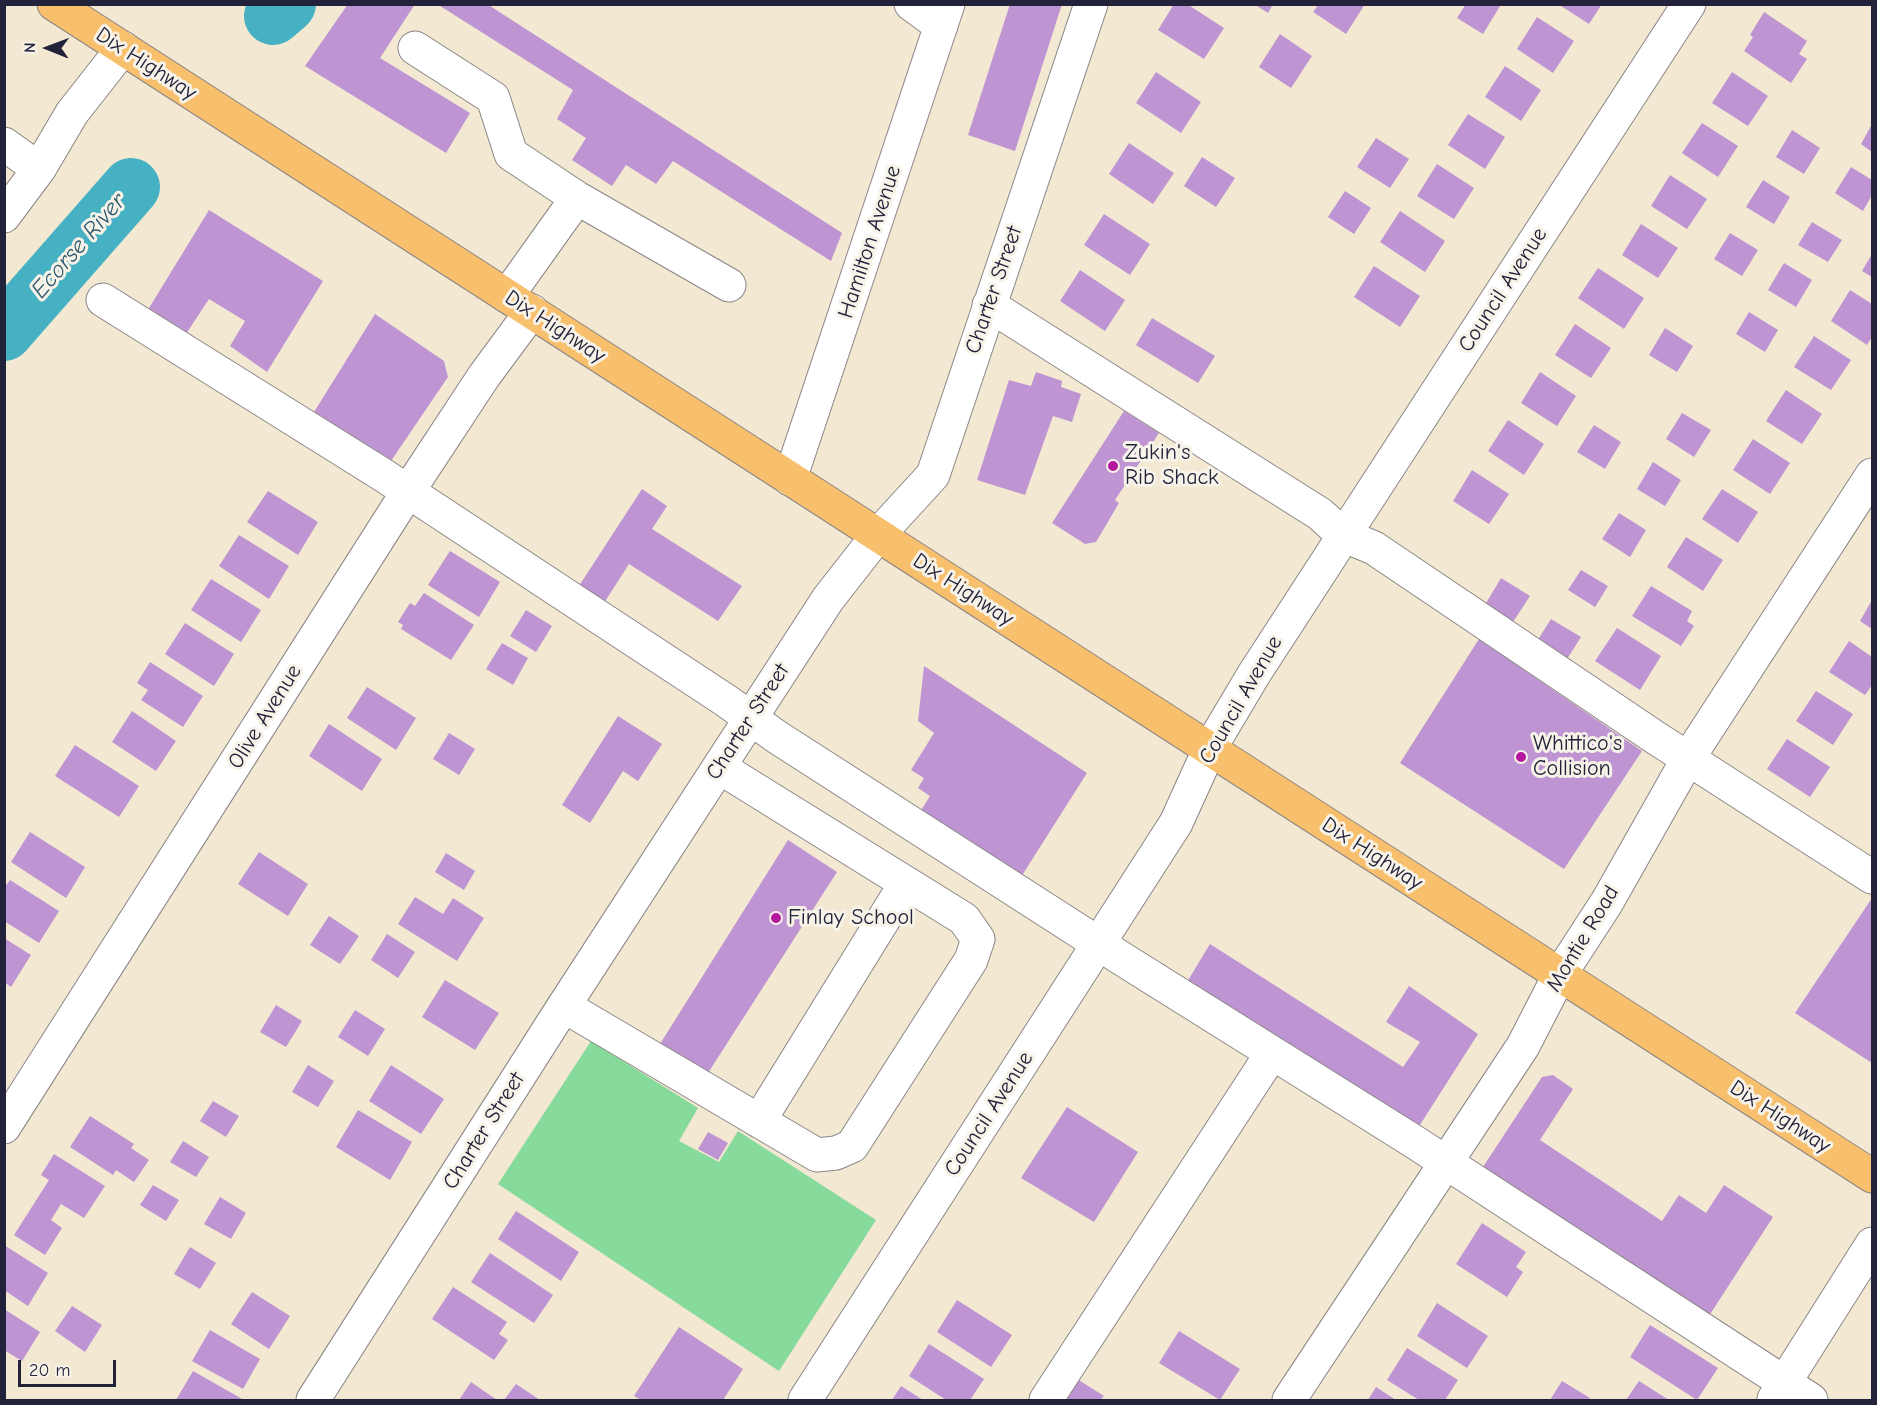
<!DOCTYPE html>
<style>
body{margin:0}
#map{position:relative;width:1877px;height:1405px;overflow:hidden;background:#f3e8d2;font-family:"Comic Neue",sans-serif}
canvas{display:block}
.frame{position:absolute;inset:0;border:6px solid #22223b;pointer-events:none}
.north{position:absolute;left:18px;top:18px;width:60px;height:60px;-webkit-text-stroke:4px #f7f3e8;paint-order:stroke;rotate:271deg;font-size:16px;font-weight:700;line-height:24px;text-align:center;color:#22223b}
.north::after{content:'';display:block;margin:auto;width:21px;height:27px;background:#22223b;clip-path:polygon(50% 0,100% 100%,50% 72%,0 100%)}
.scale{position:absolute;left:18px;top:1360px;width:98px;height:27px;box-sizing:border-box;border:3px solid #22223b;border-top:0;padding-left:8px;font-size:18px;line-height:21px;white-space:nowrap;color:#22223b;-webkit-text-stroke:4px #f7f3e8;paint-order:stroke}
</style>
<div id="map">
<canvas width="1877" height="1405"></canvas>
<div class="frame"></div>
<div class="north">N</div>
<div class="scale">20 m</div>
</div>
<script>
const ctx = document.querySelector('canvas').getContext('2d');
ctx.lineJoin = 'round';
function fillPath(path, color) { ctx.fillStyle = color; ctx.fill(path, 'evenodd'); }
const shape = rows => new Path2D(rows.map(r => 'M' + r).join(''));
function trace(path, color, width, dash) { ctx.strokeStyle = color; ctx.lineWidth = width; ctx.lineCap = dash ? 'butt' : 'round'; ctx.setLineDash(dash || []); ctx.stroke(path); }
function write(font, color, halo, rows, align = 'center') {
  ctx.font = font + ' "Comic Neue",sans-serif'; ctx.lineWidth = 6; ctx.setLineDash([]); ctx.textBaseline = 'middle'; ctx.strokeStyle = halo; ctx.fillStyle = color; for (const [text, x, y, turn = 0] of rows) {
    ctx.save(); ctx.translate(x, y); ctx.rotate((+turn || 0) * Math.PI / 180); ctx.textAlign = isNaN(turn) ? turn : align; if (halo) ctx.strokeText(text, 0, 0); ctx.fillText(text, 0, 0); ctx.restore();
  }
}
fillPath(shape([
 [591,1041,698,1108,679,1141,719,1162,738,1131,876,1220,779,1371,498,1184]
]), '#85da9c');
trace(shape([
 [273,16,287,4],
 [4,332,131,187]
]), '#45b1c3', 58);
fillPath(shape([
 [348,4,415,4,380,58,470,113,446,153,305,66],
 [437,4,487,4,842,233,831,261,673,161,656,184,626,165,612,186,572,160,586,138,557,119,573,90],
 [1010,4,1062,4,1015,151,968,135],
 [1174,4,1187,4,1224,28,1204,59,1158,30],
 [1254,4,1273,4,1268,13],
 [1319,4,1365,4,1346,34,1313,12],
 [1466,4,1498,4,1500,6,1483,34,1457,18],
 [1558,4,1602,4,1589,24],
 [1764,12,1807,41,1799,54,1807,59,1791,83,1744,51,1753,37,1750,35],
 [1537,17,1574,41,1553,73,1517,49],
 [1280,34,1312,56,1291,88,1259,67],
 [1505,66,1541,90,1521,121,1485,97],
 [1156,72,1201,102,1181,133,1136,103],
 [1732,72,1768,96,1748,126,1712,103],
 [1468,114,1505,137,1485,169,1448,145],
 [1702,123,1738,146,1718,177,1682,153],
 [1872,124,1872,152,1861,144],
 [1792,130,1820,148,1804,174,1776,157],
 [1376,138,1409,159,1390,188,1357,167],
 [1129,143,1174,173,1153,204,1109,174],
 [1202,157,1235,178,1216,207,1184,186],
 [1437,164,1474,188,1454,219,1417,196],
 [1851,167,1872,180,1872,195,1863,211,1835,193],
 [1670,175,1707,199,1687,229,1651,206],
 [1763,180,1790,197,1774,224,1746,207],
 [1345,191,1371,208,1354,234,1328,217],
 [209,210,323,281,267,372,230,346,245,321,209,299,184,337,146,313],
 [1400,211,1445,241,1425,272,1380,242],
 [1104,214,1150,244,1130,275,1084,245],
 [1812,222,1842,240,1828,262,1798,245],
 [1641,224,1678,248,1658,278,1622,255],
 [1730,233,1758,250,1742,276,1714,259],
 [1872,254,1872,277,1862,271],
 [1784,263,1812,280,1796,307,1768,290],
 [1374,266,1420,296,1400,327,1354,297],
 [1598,268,1644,298,1624,329,1578,298],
 [1080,270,1125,300,1105,331,1060,301],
 [1850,290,1872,304,1872,337,1867,345,1831,321],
 [1749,312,1778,330,1765,352,1736,334],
 [375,314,444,361,448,377,391,461,314,412],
 [1152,318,1215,356,1198,383,1136,345],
 [1575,324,1611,348,1591,378,1555,355],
 [1665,328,1693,346,1677,372,1649,355],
 [1814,336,1851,360,1831,390,1794,367],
 [1036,372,1062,381,1061,387,1081,394,1072,422,1053,416,1025,495,977,480,1009,380,1031,386],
 [1540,372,1576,396,1557,426,1521,403],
 [1786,390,1822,414,1802,444,1766,421],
 [1124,411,1159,433,1115,500,1119,503,1096,542,1085,544,1052,523],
 [1682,413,1711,430,1694,457,1666,439],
 [1508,420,1544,444,1524,475,1488,451],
 [1594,425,1621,442,1605,469,1577,452],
 [1753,439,1790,463,1770,494,1733,470],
 [1653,462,1681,480,1665,506,1637,489],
 [1472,470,1509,494,1489,524,1453,501],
 [642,489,667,506,652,529,742,586,718,621,629,564,602,606,577,589],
 [1722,489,1758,512,1738,543,1702,519],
 [268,491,318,522,298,555,247,522],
 [1619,513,1646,530,1630,557,1602,539],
 [239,535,289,566,269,599,219,566],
 [1686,537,1723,560,1703,591,1667,567],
 [450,551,500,582,479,617,428,585],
 [1581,570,1608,586,1595,607,1568,590],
 [1501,578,1530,596,1513,622,1485,605],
 [211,579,261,610,241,642,191,610],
 [1651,586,1692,611,1687,621,1694,626,1681,646,1632,616],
 [424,593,474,625,451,660,401,629,403,625,398,622,410,603,415,606],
 [1872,600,1872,629,1860,621],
 [526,610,552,626,536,652,510,636],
 [1551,619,1581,637,1567,659,1537,641],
 [185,623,234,654,214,686,165,654],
 [1617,628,1661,656,1640,690,1595,661],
 [1479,639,1642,751,1564,869,1400,763],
 [1849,641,1872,657,1872,685,1865,695,1829,672],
 [502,643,528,658,513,685,486,669],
 [150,662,203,696,183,727,141,700,148,690,137,683],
 [924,666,1087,773,1021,877,920,812,930,796,918,788,924,778,911,770,934,733,918,721],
 [367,687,416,718,396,750,347,718],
 [1816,691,1853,714,1833,745,1796,721],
 [132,711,176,741,156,771,112,742],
 [618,716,662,744,638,781,623,771,590,823,562,805],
 [329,724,382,759,362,791,309,756],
 [449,733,475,749,459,775,433,759],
 [1787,739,1830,767,1810,797,1767,769],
 [75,745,139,786,119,817,55,776],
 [30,832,85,867,66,898,11,862],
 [788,840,837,872,708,1073,660,1044],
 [259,852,308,884,288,916,238,884],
 [446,853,475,871,464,890,435,872],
 [10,880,59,911,39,943,4,921,4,888],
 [415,897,443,914,453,898,484,918,457,961,398,924],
 [1872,898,1872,1063,1795,1013],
 [329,916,359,936,340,964,310,945],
 [387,934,415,952,398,978,371,960],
 [4,938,31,955,11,987,4,982],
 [1210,944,1403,1067,1420,1042,1386,1022,1409,986,1478,1034,1418,1128,1187,982],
 [445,980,499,1013,475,1050,422,1017],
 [276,1005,302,1021,286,1047,260,1032],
 [355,1010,385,1029,368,1056,338,1037],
 [308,1065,334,1081,318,1107,292,1092],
 [391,1065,444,1099,421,1134,369,1101],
 [1553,1075,1573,1089,1540,1140,1662,1221,1679,1195,1706,1213,1724,1185,1773,1217,1707,1319,1481,1170,1542,1077],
 [213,1101,239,1116,226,1137,200,1121],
 [1067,1107,1138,1152,1094,1222,1021,1178],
 [358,1110,412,1142,390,1180,336,1147],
 [90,1116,134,1144,131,1148,149,1160,134,1182,116,1170,113,1175,70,1147],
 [708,1132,728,1143,718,1160,698,1149],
 [183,1141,209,1157,196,1177,170,1162],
 [54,1154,105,1186,84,1218,61,1204,51,1220,62,1228,45,1255,14,1235,49,1180,41,1175],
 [153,1185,179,1200,166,1221,140,1205],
 [220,1197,246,1213,231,1239,204,1224],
 [516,1211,579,1252,561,1281,498,1239],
 [1482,1223,1526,1252,1516,1267,1523,1272,1507,1297,1456,1264],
 [4,1245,48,1273,28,1306,4,1290],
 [190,1247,216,1263,200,1289,174,1274],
 [490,1253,553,1295,534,1323,471,1282],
 [453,1287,507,1322,499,1334,508,1340,494,1360,432,1319],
 [252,1292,290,1316,269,1349,231,1324],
 [957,1300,1012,1335,991,1367,937,1332],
 [1437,1303,1488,1336,1467,1368,1417,1336],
 [72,1306,102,1325,85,1352,55,1331],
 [4,1309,40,1332,22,1361,4,1350],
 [1650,1325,1718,1368,1697,1400,1630,1357],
 [679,1327,743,1369,723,1400,641,1400,634,1396],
 [210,1330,260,1359,243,1389,192,1361],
 [1179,1331,1240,1369,1220,1400,1159,1363],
 [929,1344,984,1379,970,1400,946,1400,909,1376],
 [1407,1348,1458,1380,1445,1400,1419,1400,1387,1380],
 [193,1371,244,1400,176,1400],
 [1077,1379,1104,1396,1100,1400,1063,1399],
 [1562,1381,1590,1398,1588,1400,1550,1400],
 [1639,1381,1669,1400,1626,1400],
 [471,1382,497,1400,459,1400],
 [516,1384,540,1400,504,1400],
 [901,1386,923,1400,892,1400],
 [1376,1387,1396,1400,1368,1400]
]), '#be95d2');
const minor = shape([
 [911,4,941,26],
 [415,48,493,98,511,154,577,198,507,296],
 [4,144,39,169],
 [577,198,729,285],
 [4,216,39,169,72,113,123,48],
 [103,300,383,475,725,700,777,737,1124,960,1413,1141,1811,1400],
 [989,305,1320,514,1343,535,1374,548,1656,738,1872,877],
 [790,479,948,4],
 [564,1006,817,1155,836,1153,852,1146,971,960,978,939,964,919,719,767],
 [759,1121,906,883],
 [4,1127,407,493,484,376,532,311],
 [1774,1399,1872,1244],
 [313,1400,558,1015,828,599,878,535,933,475,1091,4],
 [805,1400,1176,823,1210,748,1254,674,1689,4],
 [1046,1400,1272,1053],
 [1289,1400,1523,1046,1559,976,1607,902,1689,757,1872,475]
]);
const major = shape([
 [54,4,1872,1176]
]);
trace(minor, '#8a8586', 35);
trace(major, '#8a8586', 35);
trace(minor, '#fff', 33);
trace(major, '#f8bf6c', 33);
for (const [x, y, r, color] of [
 [1113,466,6,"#b5179e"],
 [1521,757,6,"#b5179e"],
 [776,918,6,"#b5179e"]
]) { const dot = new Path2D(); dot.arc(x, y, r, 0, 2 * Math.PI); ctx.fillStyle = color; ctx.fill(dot); trace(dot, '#f7f3e8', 2); }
write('22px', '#22223b', '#f7f3e8', [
 ["Dix Highway",146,64,33],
 ["Hamilton Avenue",870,242,-72],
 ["Charter Street",994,290,-71],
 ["Council Avenue",1503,290,-57],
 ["Dix Highway",555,327,33],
 ["Dix Highway",963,590,33],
 ["Council Avenue",1241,700,-60],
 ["Olive Avenue",265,717,-58],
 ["Charter Street",748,722,-57],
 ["Dix Highway",1372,854,33],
 ["Montie Road",1583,939,-59],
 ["Council Avenue",989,1114,-57],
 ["Dix Highway",1780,1117,33],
 ["Charter Street",484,1131,-58]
]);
write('22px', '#22223b', '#f7f3e8', [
 ["Zukin's",1125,453],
 ["Rib Shack",1125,478],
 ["Whittico's",1533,744],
 ["Collision",1533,769],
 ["Finlay School",788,918]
], 'left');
write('italic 24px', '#305b71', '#f7f3e8', [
 ["Ecorse River",79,246,-49]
]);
</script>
